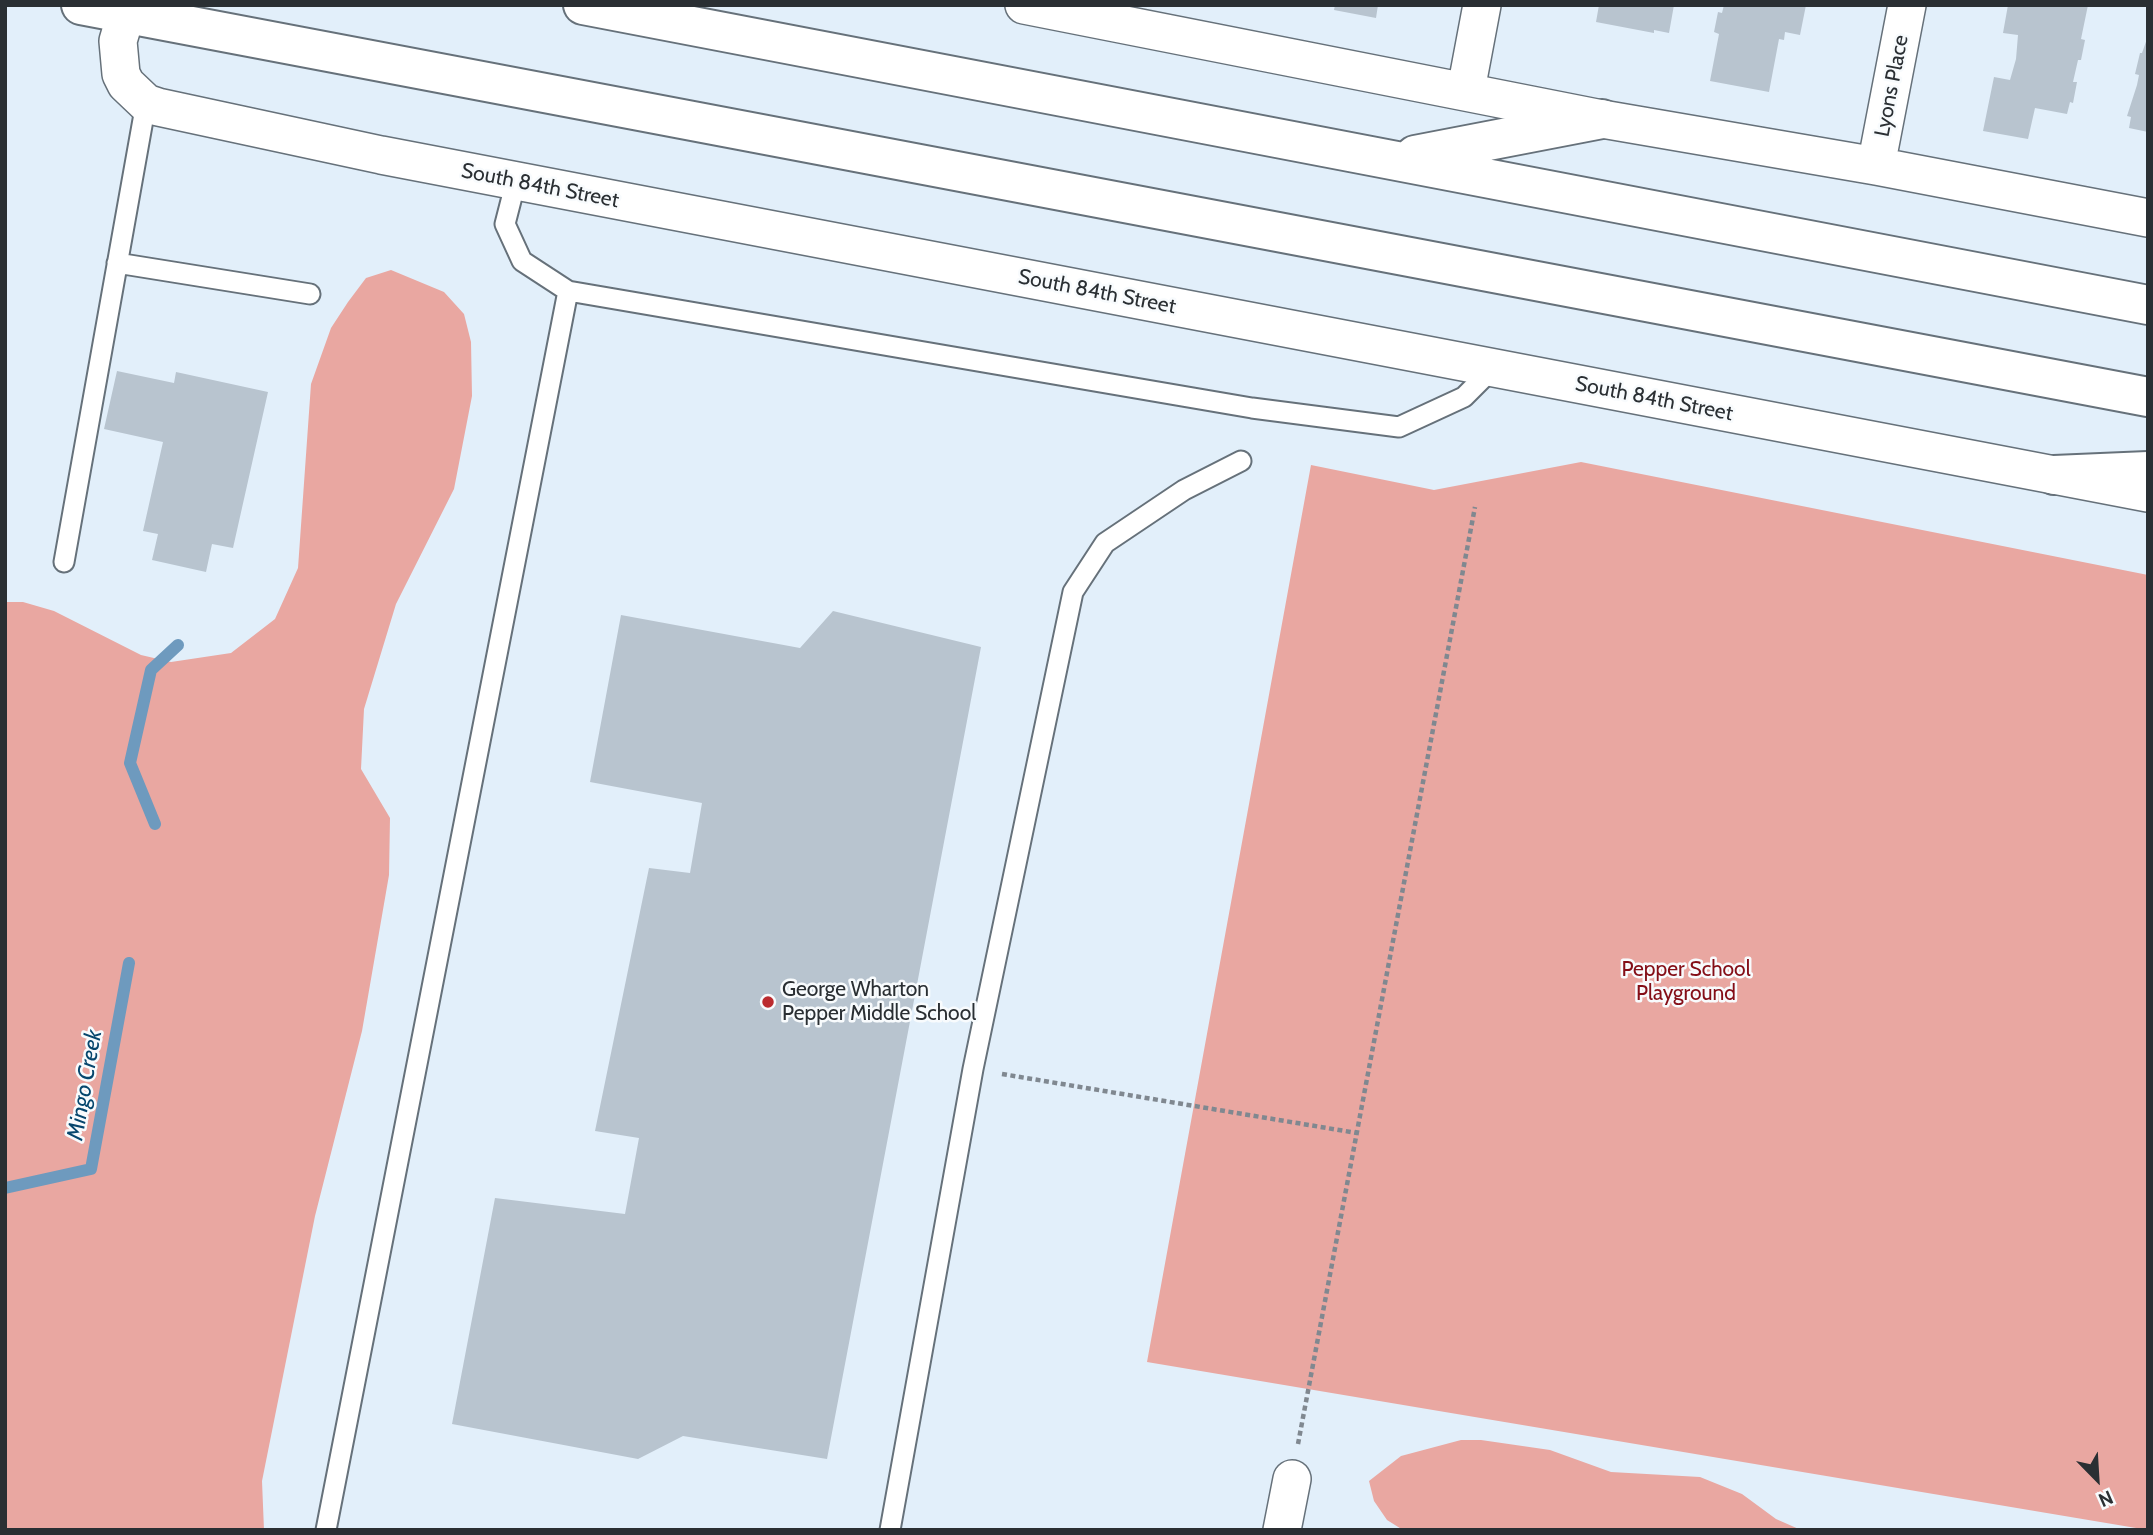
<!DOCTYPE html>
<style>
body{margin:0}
#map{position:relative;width:2153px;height:1535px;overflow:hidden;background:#e2effa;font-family:Cabin,sans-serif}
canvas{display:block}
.frame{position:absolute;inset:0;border:7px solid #2a2f33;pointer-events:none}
.north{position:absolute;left:2062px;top:1444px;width:70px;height:70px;-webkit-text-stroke:5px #f8fbfd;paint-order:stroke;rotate:156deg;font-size:19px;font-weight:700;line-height:28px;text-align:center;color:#2a2f33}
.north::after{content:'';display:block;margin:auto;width:24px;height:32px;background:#2a2f33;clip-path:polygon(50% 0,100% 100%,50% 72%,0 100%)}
</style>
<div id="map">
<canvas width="2153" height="1535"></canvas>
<div class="frame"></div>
<div class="north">N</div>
</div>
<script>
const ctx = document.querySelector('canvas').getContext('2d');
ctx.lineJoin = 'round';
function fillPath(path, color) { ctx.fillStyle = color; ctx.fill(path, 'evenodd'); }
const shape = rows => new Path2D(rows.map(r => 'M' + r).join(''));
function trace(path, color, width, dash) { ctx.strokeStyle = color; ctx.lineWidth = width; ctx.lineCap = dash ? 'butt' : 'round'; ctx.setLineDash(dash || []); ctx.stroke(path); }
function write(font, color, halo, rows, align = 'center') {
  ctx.font = font + ' Cabin,sans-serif'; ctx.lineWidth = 5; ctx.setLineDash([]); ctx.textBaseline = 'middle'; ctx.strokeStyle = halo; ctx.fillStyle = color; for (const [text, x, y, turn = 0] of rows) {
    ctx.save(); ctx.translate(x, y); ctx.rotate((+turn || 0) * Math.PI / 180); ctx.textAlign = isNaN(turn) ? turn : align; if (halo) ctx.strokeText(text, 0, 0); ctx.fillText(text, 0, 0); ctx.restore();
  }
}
fillPath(shape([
 [391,270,444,292,464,314,471,342,472,396,454,489,396,604,364,709,361,769,390,818,389,875,362,1031,315,1216,262,1481,264,1530,5,1530,5,602,23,602,54,611,141,655,171,662,231,653,275,619,298,568,311,384,331,328,348,302,366,278],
 [1581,462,2148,575,2148,1530,1147,1362,1311,465,1434,490],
 [1461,1440,1481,1440,1550,1450,1611,1472,1700,1477,1742,1494,1776,1519,1801,1530,1403,1530,1387,1520,1374,1501,1369,1481,1401,1456]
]), '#e9a7a1');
trace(shape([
 [155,824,130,763,151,670,178,645],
 [5,1188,91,1169,129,963]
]), '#6e9abe', 12);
fillPath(shape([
 [1335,5,1378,5,1376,18,1334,10],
 [1599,5,1674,5,1669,33,1654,30,1654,33,1596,22],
 [1724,5,1806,5,1800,35,1785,32,1784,40,1779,39,1769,92,1710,81,1719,34,1714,32,1718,12,1722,13],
 [2008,5,2088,5,2081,39,2085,40,2081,60,2078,60,2073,82,2077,82,2073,103,2070,102,2067,114,2035,108,2028,139,1983,131,1994,77,2010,80,2016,59,2018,35,2003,33],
 [2148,36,2148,132,2129,128,2131,117,2127,116,2137,85,2139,75,2135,74,2140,53,2142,53],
 [117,371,174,383,176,372,268,392,233,548,212,544,206,572,152,560,158,534,143,531,163,442,104,429],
 [833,611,981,647,827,1459,683,1436,638,1459,452,1424,495,1198,625,1214,639,1138,595,1131,649,868,690,873,702,803,590,782,621,615,800,648]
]), '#b8c4cf');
const service = shape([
 [516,181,505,224,522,261,568,291,1252,408,1399,427,1464,397,1493,368],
 [117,263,310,294],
 [64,562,146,103],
 [326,1530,568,291],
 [890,1530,973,1069,1073,592,1105,543,1184,490,1241,461]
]);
const minor = shape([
 [1024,5,1602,119,1876,166,2148,218],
 [126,14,118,41,121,74,126,84,146,103,158,107,381,155,2148,493],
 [1466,90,1482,5],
 [1876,166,1907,5],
 [1282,1530,1292,1479]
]);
const primary = shape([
 [81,5,2148,397],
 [583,5,2148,305],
 [1415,155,1602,119],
 [2054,475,2148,471]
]);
trace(service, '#66717a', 23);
trace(minor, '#66717a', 40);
trace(primary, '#66717a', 42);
trace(shape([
 [1002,1074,1357,1133],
 [1298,1444,1475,507]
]), '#808890', 4.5, [5, 3.5]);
trace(service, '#fff', 19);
trace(minor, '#fff', 37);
trace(primary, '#fff', 38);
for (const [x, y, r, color] of [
 [768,1002,7,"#bb2b2f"]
]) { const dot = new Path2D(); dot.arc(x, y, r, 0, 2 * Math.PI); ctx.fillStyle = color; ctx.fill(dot); trace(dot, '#f8fbfd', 2.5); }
write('21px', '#2a2f33', '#f8fbfd', [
 ["Lyons Place",1892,86,-79],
 ["South 84th Street",540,186,11],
 ["South 84th Street",1097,292,11],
 ["South 84th Street",1654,399,11]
]);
write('21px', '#840e17', '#f8fbfd', [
 ["Pepper School",1686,970],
 ["Playground",1686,994]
]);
write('21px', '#2a2f33', '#f8fbfd', [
 ["George Wharton",782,990],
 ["Pepper Middle School",782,1014]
], 'left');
write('italic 23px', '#06466d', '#f8fbfd', [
 ["Mingo Creek",85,1085,-80]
]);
</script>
